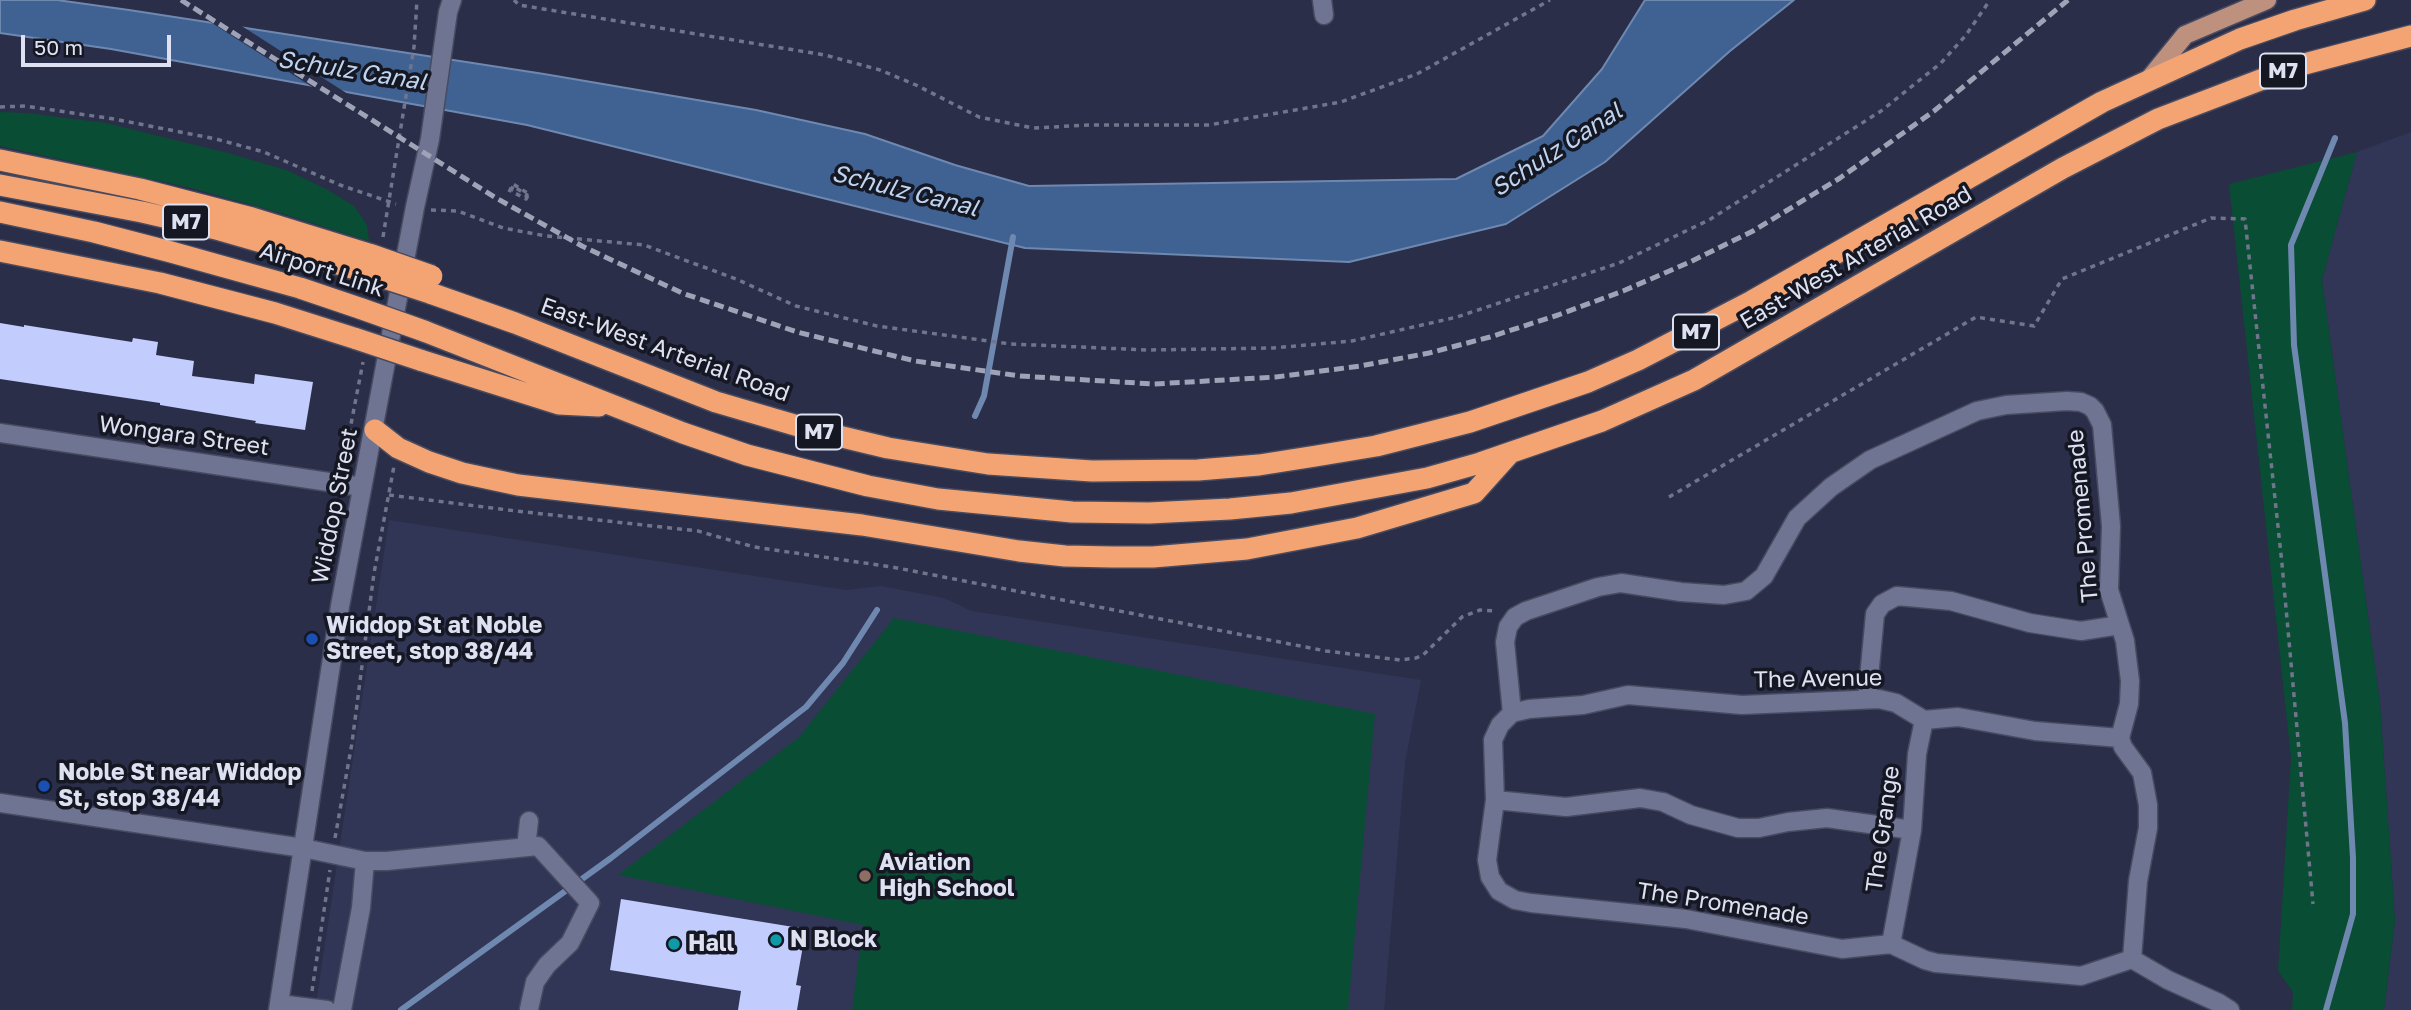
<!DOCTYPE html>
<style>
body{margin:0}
#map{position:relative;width:2411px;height:1010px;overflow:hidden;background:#2a2e48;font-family:"Golos Text",sans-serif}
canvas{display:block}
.scale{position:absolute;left:21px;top:35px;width:150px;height:32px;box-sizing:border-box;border:4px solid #dde1f2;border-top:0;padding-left:9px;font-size:21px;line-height:24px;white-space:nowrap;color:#dde1f2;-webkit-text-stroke:5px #151823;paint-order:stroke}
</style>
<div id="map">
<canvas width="2411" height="1010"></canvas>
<div class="scale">50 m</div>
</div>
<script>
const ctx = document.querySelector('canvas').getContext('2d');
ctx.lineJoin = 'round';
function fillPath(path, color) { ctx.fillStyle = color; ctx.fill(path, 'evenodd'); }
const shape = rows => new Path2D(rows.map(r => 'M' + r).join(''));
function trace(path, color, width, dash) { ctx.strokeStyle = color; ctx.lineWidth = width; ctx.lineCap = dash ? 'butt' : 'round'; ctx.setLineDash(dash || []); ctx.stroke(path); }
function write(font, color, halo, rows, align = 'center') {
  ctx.font = font + ' "Golos Text",sans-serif'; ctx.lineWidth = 7; ctx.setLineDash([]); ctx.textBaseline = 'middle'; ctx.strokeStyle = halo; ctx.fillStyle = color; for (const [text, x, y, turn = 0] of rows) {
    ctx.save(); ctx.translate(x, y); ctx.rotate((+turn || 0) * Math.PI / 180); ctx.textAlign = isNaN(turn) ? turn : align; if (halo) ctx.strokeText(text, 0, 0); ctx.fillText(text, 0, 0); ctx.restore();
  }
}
fillPath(shape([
 [2411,132,2411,1010,2384,1010,2395,920,2380,703,2322,280,2357,152],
 [389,520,846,590,881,586,944,598,972,611,1421,680,1405,763,1384,1010,315,1010]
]), '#323656');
fillPath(shape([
 [0,112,27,113,106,123,232,154,289,171,328,190,354,206,367,225,369,241,277,212,191,188,0,146],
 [2357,152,2322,280,2380,703,2395,920,2384,1010,2292,1010,2293,992,2278,971,2291,758,2229,184],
 [894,618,1375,714,1348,1010,852,1010,863,925,618,875,799,737]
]), '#094d34');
const water = shape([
 [0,0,57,0,129,10,544,74,756,110,865,134,955,165,1029,186,1456,179,1543,136,1602,69,1645,0,1794,0,1730,51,1605,162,1506,224,1349,262,1025,248,527,125,111,49,0,33,0,0]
]);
fillPath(water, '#406293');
trace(water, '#6f88b0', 2);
fillPath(shape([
 [204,18,237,23,351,96,317,90]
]), '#2a2e48');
trace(shape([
 [975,416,984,396,1013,237],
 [401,1010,611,858,806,707,843,663,877,610],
 [2326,1010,2353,914,2353,858,2345,723,2294,345,2291,245,2335,138]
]), '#6f88b0', 6);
fillPath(shape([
 [0,323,24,327,24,325,132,342,133,338,158,342,156,355,194,361,192,376,254,384,255,374,313,382,305,430,255,423,256,421,160,405,160,403,0,379],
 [621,899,806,929,796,985,801,986,797,1010,738,1010,741,991,610,970]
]), '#c2cdfe');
const minor = shape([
 [1322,0,1324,15],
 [2067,401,2081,402,2090,406,2095,411,2102,425,2111,526,2109,590,2125,641,2130,681,2129,704,2120,738,2123,747,2142,773,2148,805,2148,828,2138,881,2132,959,2081,976,1936,963,1925,960,1891,944,1842,949,1686,919,1531,903,1515,900,1499,891,1490,877,1487,860,1495,800,1493,740,1500,725,1512,713,1505,642,1508,627,1515,617,1526,611,1598,587,1621,583,1681,592,1724,595,1746,591,1764,576,1797,518,1831,487,1870,460,1977,411,2006,405,2067,401],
 [0,433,362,487],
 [1867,699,1875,614,1882,604,1897,596,1951,601,2030,623,2081,631,2120,625],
 [1512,713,1529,709,1583,705,1628,695,1742,705,1879,699,1896,703,1924,720,1958,717,2035,731,2120,738],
 [1495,800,1566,807,1640,798,1663,802,1691,815,1738,828,1759,828,1788,822,1827,818,1912,830],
 [0,803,303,848,365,861,387,861,538,846,590,903,570,943,547,965,535,982,529,1009],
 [526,847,529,821],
 [1891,944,1912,830,1917,754,1924,720],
 [2132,959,2168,980,2219,1003,2230,1010],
 [279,1004,327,1010],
 [278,1010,340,606,415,207,430,139,448,12,452,0],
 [342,1010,361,908,365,861]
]);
const major = shape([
 [2150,78,2185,35,2267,0]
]);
const highway = shape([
 [0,160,140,189,252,218,372,255],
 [0,185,142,212,216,229,369,273],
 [0,212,94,232,171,252,300,288,362,309],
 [0,251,160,283,275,313,357,339],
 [430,293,515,323,716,402,805,428,888,448,988,464,1092,471,1198,470,1259,465,1316,456,1376,446,1470,422,1588,382,1638,360,1752,301,2102,102,2240,39,2295,20,2365,0],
 [424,331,683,433,747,455,868,486,938,499,1072,512,1149,513,1230,509,1291,503,1427,478,1480,463,1602,421,1694,380,2063,168,2158,119,2297,66,2411,36],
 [420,360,559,404,599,406],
 [375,430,398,448,429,462,462,473,518,485,862,525,1019,551,1065,556,1112,557,1153,557,1247,549,1357,528,1474,493,1510,453]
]);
trace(minor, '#484b60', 21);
trace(major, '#484b60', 21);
trace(highway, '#484b60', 24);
trace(shape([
 [514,0,519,5,825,55,880,70,916,85,979,117,1033,128,1090,125,1209,125,1341,102,1417,74,1550,0],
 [0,107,25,106,114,119,216,139,264,152,340,185,396,204],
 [511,191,513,186,527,195,524,201],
 [431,210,458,211,503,228,546,236,644,245,736,279,796,306,877,326,1011,344,1148,350,1273,348,1352,341,1457,317,1619,263,1709,220,1881,111,1941,63,1966,35,1990,0],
 [383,237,414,47,417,0],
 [349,451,346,450,363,362],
 [389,495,516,511,698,531,754,547,892,567,1326,651,1400,660,1416,658,1423,655,1462,617,1480,610,1497,611],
 [1669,497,1976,317,2034,326,2062,279,2211,218,2245,219,2282,564,2313,904],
 [335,838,352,743,374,573,394,466],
 [312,991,330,870]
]), '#71758c', 3.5, [5, 5]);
trace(minor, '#6e7492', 18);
trace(major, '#be917f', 18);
trace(highway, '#f4a472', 21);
trace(shape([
 [181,0,496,198,582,246,682,293,797,332,915,361,1020,376,1154,384,1276,377,1360,366,1429,353,1490,337,1558,315,1623,291,1690,262,1753,231,1840,178,1934,111,2068,0]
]), '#9fa3b7', 5, [10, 5]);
const highwayBridge = shape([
 [372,255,432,276],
 [369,273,430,293],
 [362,309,424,331],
 [357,339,420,360]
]);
trace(highwayBridge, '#484b60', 24, []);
trace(shape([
 [509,192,513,184,529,194,526,199,511,191]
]), '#71758c', 3.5, [5, 5]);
trace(highwayBridge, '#f4a472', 21);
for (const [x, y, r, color] of [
 [312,639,7,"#1a4fb4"],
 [44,786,7,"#1a4fb4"],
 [865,876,7,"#8d6e63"],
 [776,940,7,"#0f9aa8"],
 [674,944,7,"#0f9aa8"]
]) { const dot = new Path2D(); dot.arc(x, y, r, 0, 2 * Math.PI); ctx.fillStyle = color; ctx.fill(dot); trace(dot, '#151823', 2.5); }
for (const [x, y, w] of [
 [2283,71,46],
 [186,222,46],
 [1696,332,46],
 [819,432,46]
]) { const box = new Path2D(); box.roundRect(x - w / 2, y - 17.5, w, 35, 5); ctx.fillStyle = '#151823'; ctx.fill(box); trace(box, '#dde1f2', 2); }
write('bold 21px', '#dde1f2', null, [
 ["M7",2283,71],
 ["M7",186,222],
 ["M7",1696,332],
 ["M7",819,432]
]);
write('23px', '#dde1f2', '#151823', [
 ["East-West Arterial Road",1856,258,-30],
 ["Airport Link",322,270,18],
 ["East-West Arterial Road",665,350,20],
 ["Wongara Street",184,436,8],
 ["Widdop Street",335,506,-79],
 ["The Promenade",2083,516,-95],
 ["The Avenue",1818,679,-1],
 ["The Grange",1883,829,-82],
 ["The Promenade",1723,904,9]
]);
write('bold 23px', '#dde1f2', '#151823', [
 ["Widdop St at Noble",326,626],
 ["Street, stop 38/44",326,652],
 ["Noble St near Widdop",58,773],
 ["St, stop 38/44",58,799],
 ["Aviation",879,863],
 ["High School",879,889],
 ["N Block",790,940],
 ["Hall",688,944]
], 'left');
write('italic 24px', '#bfd4f1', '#151823', [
 ["Schulz Canal",352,71,9],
 ["Schulz Canal",1557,150,-33],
 ["Schulz Canal",905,191,14]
]);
</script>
